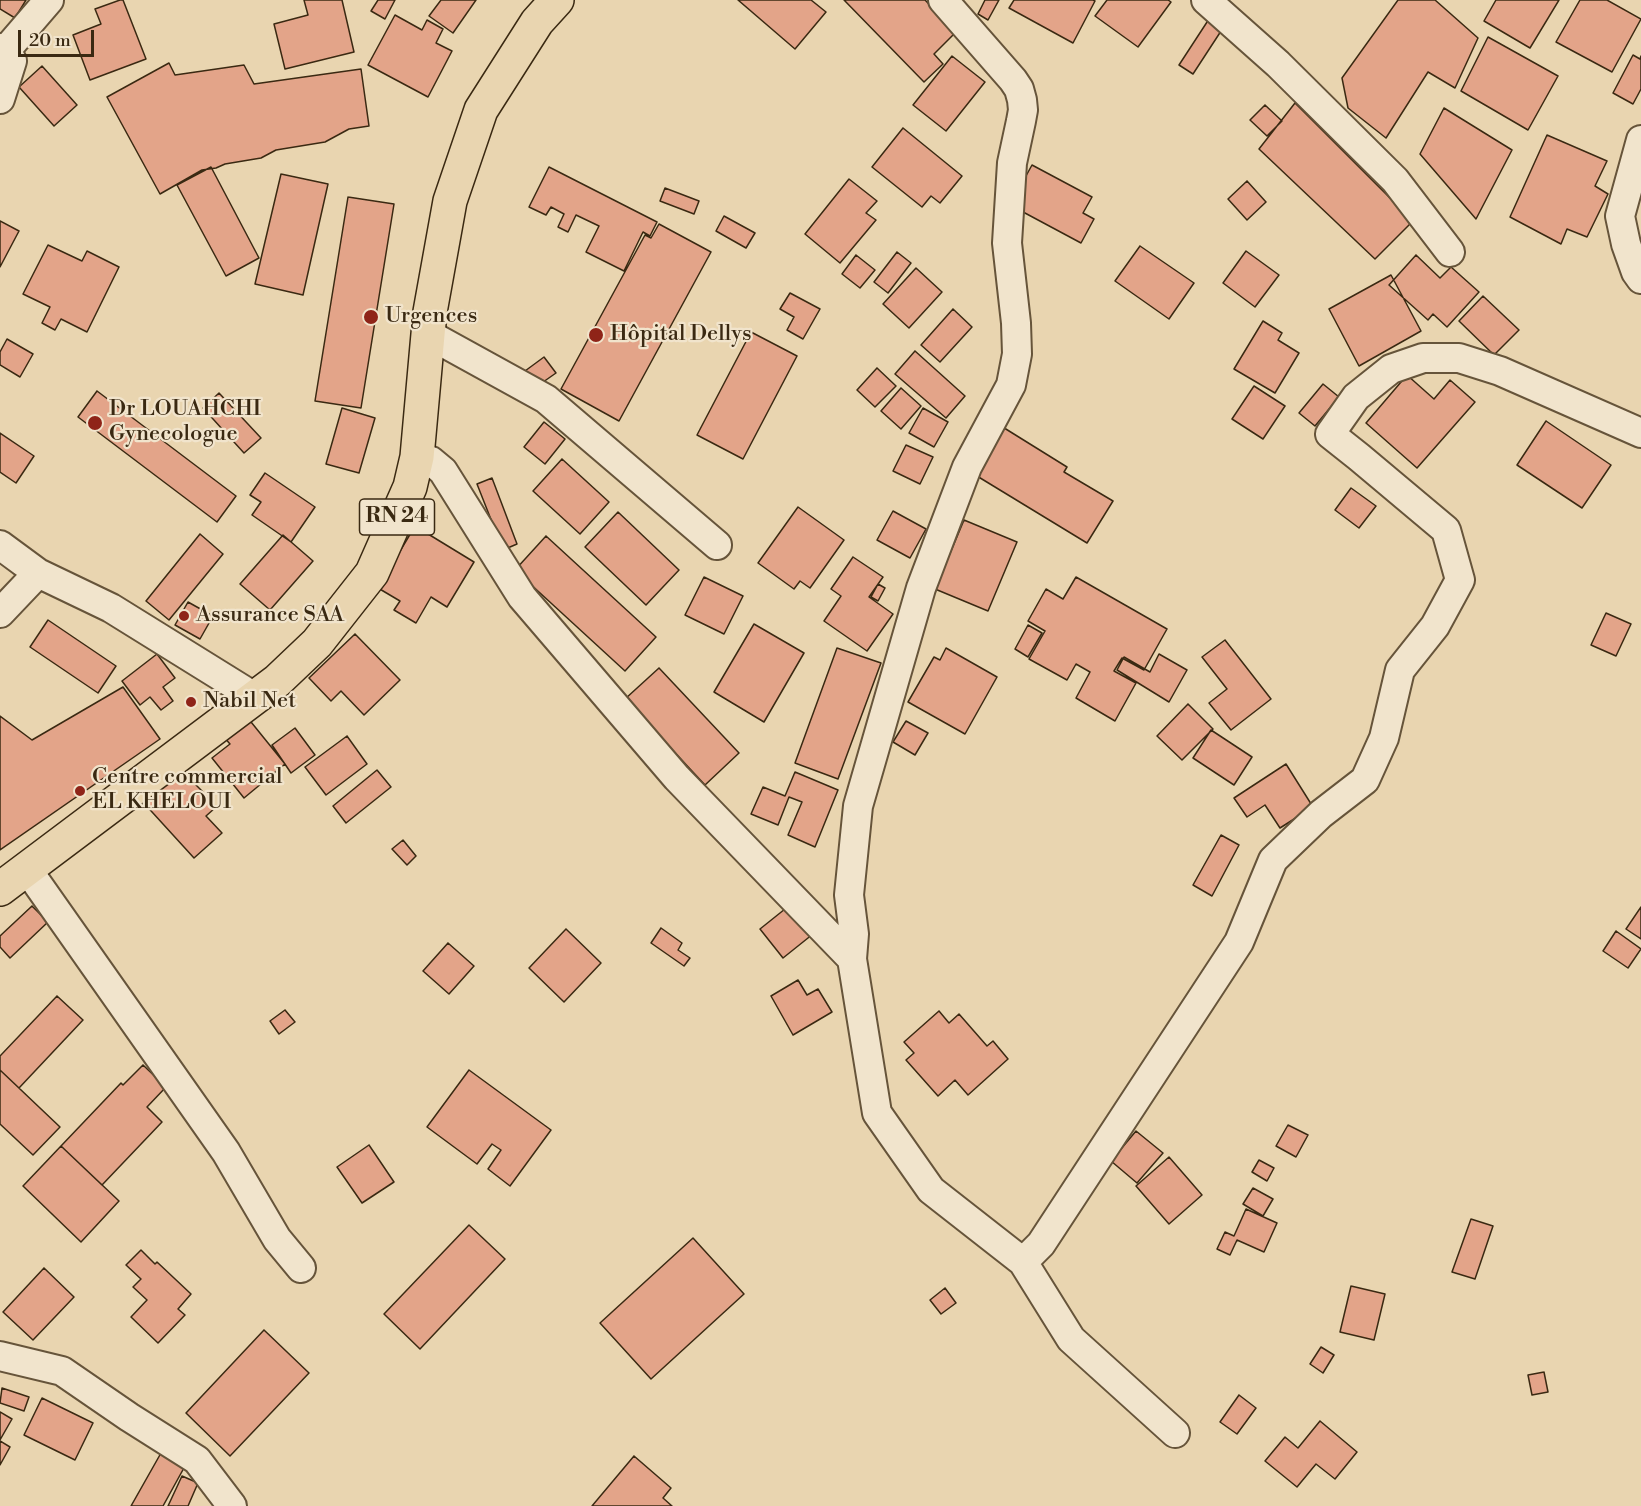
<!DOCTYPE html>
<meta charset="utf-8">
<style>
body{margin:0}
#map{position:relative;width:1641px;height:1506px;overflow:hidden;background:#e9d5b0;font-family:"Libre Bodoni",serif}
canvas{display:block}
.scale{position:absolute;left:18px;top:30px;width:76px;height:27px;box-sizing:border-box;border:3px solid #3a2912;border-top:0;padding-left:8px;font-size:18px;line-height:21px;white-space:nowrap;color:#3a2912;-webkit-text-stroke:4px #f1e4cc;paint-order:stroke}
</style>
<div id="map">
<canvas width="1641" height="1506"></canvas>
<div class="scale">20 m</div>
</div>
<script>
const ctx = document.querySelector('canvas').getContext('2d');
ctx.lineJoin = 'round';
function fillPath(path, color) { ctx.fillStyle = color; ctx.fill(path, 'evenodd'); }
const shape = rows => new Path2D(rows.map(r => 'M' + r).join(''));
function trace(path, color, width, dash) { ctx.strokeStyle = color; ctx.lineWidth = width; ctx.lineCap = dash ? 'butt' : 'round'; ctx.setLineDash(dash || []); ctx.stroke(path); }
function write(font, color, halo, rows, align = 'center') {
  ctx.font = font + ' "Libre Bodoni",serif'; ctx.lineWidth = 4.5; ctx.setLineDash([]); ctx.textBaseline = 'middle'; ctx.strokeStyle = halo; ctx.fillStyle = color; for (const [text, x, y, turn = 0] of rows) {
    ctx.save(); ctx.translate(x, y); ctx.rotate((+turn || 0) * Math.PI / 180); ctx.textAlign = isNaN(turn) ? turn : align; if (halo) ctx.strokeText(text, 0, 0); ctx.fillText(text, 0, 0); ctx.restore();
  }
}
const building = shape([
 [0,0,26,0,15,18,0,9,0,0],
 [120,0,123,0,146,59,90,80,73,35,101,24,95,9,120,0],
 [304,0,342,0,354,52,285,69,274,24,308,15,304,0],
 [378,0,395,0,385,19,371,11,378,0],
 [441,0,476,0,453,33,429,16,441,0],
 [738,0,811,0,826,12,795,49,738,0],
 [844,0,925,0,956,32,934,54,943,64,924,82,844,0],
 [985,0,999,0,988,20,978,14,985,0],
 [1014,0,1093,0,1095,1,1073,43,1009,8,1014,0],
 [1107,0,1168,0,1171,2,1138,47,1095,16,1107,0],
 [1398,0,1435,0,1478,38,1455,88,1428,72,1386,138,1348,108,1342,78,1398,0],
 [1496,0,1559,0,1530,48,1484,21,1496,0],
 [1580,0,1607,0,1641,19,1612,72,1556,42,1580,0],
 [395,15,422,30,427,20,443,29,436,43,452,51,428,97,368,65,395,15],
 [1209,19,1223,28,1193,74,1179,65,1209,19],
 [1488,37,1558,76,1528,130,1461,91,1488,37],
 [1633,55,1640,59,1641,56,1641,89,1633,104,1613,93,1633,55],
 [952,56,985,82,946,131,913,105,952,56],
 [169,63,175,75,244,65,254,84,361,69,369,126,349,129,325,142,276,150,261,158,225,164,216,168,202,170,160,194,107,97,169,63],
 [42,66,77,105,54,126,19,87,42,66],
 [1295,103,1413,221,1375,259,1259,149,1295,103],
 [1265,105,1282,121,1267,136,1250,120,1265,105],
 [1444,108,1512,150,1476,219,1420,154,1444,108],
 [903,128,962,176,940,203,931,196,922,207,872,167,903,128],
 [1547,135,1607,161,1595,186,1608,194,1587,237,1567,229,1561,244,1510,217,1547,135],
 [1032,165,1092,197,1083,213,1094,219,1081,243,1010,205,1032,165],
 [211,167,259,258,226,276,177,185,211,167],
 [549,167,657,222,650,236,643,232,624,271,586,252,599,226,576,215,568,232,558,227,564,214,551,207,546,215,529,207,549,167],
 [281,174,328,184,303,295,255,284,281,174],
 [849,179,877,201,866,213,876,220,840,263,805,234,849,179],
 [1247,181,1266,202,1247,220,1228,199,1247,181],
 [665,188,699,201,694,214,660,201,665,188],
 [348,197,394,204,361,408,315,401,348,197],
 [724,216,755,233,746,248,716,231,724,216],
 [0,221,19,231,0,267,0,221],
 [659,224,711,252,619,421,561,389,645,235,651,238,659,224],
 [48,245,82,261,87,251,119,267,87,332,61,319,55,330,42,323,50,307,23,294,48,245],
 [1140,246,1194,283,1169,319,1115,281,1140,246],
 [1246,251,1279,275,1255,307,1223,283,1246,251],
 [897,252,911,263,888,293,874,282,897,252],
 [856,255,875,270,860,288,842,274,856,255],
 [1416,255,1440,278,1451,267,1479,292,1447,327,1433,314,1428,320,1389,285,1416,255],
 [916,268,942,292,909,328,883,304,916,268],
 [1391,275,1421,331,1359,366,1329,309,1391,275],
 [790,293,820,309,803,339,787,330,794,317,780,309,790,293],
 [1483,296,1519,330,1494,355,1459,321,1483,296],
 [953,309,972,327,940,362,921,345,953,309],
 [1263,321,1282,333,1278,340,1299,353,1275,393,1234,369,1263,321],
 [751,332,797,356,743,459,697,435,751,332],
 [7,339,33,354,20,377,0,365,0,352,7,339],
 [915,351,965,396,946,418,895,374,915,351],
 [544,357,556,373,536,387,525,371,544,357],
 [877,368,896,386,875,407,857,390,877,368],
 [1407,375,1434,399,1450,380,1475,402,1417,468,1366,423,1407,375],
 [1323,384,1339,397,1315,426,1299,413,1323,384],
 [1254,386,1285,406,1263,439,1232,419,1254,386],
 [901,388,921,406,901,429,881,411,901,388],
 [97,391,236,496,217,522,78,417,97,391],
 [219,393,261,438,244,453,203,408,219,393],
 [342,408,375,418,359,473,326,464,342,408],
 [923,408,948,422,934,447,909,433,923,408],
 [1546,421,1611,465,1582,508,1517,465,1546,421],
 [544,422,565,439,545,464,524,447,544,422],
 [1001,426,1067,467,1064,472,1113,501,1087,543,972,473,1001,426],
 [0,433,34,456,16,483,0,472,0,433],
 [906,445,933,457,920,484,893,471,906,445],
 [562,459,609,502,580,534,533,491,562,459],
 [265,473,315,507,291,542,252,515,261,502,250,495,265,473],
 [492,478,517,544,503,550,477,484,492,478],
 [1351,488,1376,506,1359,528,1335,510,1351,488],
 [798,507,844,540,810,588,800,581,794,589,758,563,798,507],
 [893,511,926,529,910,558,877,540,893,511],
 [618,512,679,570,646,605,585,547,618,512],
 [964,520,1017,542,988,611,935,589,964,520],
 [415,526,474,562,447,607,431,597,416,623,394,610,400,601,378,588,415,526],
 [200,534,223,554,169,620,146,601,200,534],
 [283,535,313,561,270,610,240,584,283,535],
 [546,536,656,637,625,671,515,570,546,536],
 [853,557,883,577,869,597,893,614,867,651,824,621,841,596,831,589,853,557],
 [704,577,743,596,724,634,685,615,704,577],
 [1076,577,1167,629,1144,670,1122,658,1114,671,1136,683,1115,721,1076,698,1090,672,1076,664,1067,680,1029,659,1045,631,1028,621,1046,589,1063,599,1076,577],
 [878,584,885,588,878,601,871,597,878,584],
 [188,602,213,616,200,639,175,625,188,602],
 [1606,613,1631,624,1616,656,1591,645,1606,613],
 [48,620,116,666,98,693,30,647,48,620],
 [754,624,804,653,764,722,714,692,754,624],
 [1028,625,1042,633,1028,657,1015,649,1028,625],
 [355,634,400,680,364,715,341,691,331,701,309,678,355,634],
 [1225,640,1271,699,1231,730,1209,703,1227,689,1202,657,1225,640],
 [837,648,881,663,838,779,795,763,837,648],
 [946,648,997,677,965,734,908,702,934,657,940,660,946,648],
 [157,654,175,678,163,687,173,701,161,710,150,697,140,705,122,681,157,654],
 [1159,654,1187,670,1169,702,1117,670,1124,657,1150,672,1159,654],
 [659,668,739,753,705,785,625,699,659,668],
 [123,687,160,739,0,850,0,716,32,740,123,687],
 [1188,704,1213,729,1182,760,1157,736,1188,704],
 [247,717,285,764,244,798,212,758,230,744,223,736,247,717],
 [906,721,928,733,915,755,893,742,906,721],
 [295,728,315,755,291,773,272,745,295,728],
 [1211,730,1252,757,1234,785,1193,758,1211,730],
 [347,736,367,764,326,795,305,767,347,736],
 [1286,764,1313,807,1280,828,1265,805,1247,817,1234,798,1286,764],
 [179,768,202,791,215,808,206,816,222,833,194,858,142,801,179,768],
 [377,770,391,787,346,823,333,806,377,770],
 [795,772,838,790,815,847,788,835,802,802,789,797,778,825,751,814,763,787,785,796,795,772],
 [1221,835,1239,845,1212,896,1193,885,1221,835],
 [403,840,416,856,407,865,392,849,403,840],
 [790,905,813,934,783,958,760,929,790,905],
 [32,906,48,922,10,958,0,947,0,936,32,906],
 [1641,907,1641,939,1626,929,1641,907],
 [661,928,682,943,678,950,690,958,684,966,651,943,661,928],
 [566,929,601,963,564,1002,529,968,566,929],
 [1616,931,1641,949,1628,968,1603,951,1616,931],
 [448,943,474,966,449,994,423,971,448,943],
 [798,980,807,995,818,989,832,1012,793,1035,771,996,798,980],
 [57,996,83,1020,19,1088,0,1070,0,1056,57,996],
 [285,1010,295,1022,279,1034,270,1021,285,1010],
 [939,1011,949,1023,959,1014,987,1046,993,1041,1008,1059,968,1095,955,1080,938,1096,906,1060,914,1053,904,1042,939,1011],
 [143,1065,166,1087,147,1107,162,1122,102,1185,61,1146,121,1083,123,1085,143,1065],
 [0,1070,60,1127,33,1155,0,1124,0,1070],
 [469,1070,551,1130,510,1186,488,1169,501,1150,492,1144,477,1164,427,1127,469,1070],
 [1288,1125,1308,1135,1296,1157,1276,1146,1288,1125],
 [1136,1131,1163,1153,1137,1183,1111,1161,1136,1131],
 [369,1145,394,1182,362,1203,337,1167,369,1145],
 [61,1146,119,1201,81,1242,23,1186,61,1146],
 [1169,1157,1202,1195,1169,1224,1136,1186,1169,1157],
 [1259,1160,1274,1168,1267,1181,1252,1172,1259,1160],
 [1253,1188,1273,1199,1263,1216,1243,1204,1253,1188],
 [1246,1209,1277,1223,1264,1252,1237,1240,1230,1255,1217,1249,1225,1232,1234,1236,1246,1209],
 [1471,1219,1493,1226,1475,1279,1452,1272,1471,1219],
 [469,1225,505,1259,420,1349,384,1314,469,1225],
 [693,1238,744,1294,651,1379,600,1323,693,1238],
 [141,1250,155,1264,157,1262,191,1294,178,1309,185,1315,158,1343,131,1317,147,1300,133,1287,141,1279,126,1265,141,1250],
 [44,1268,74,1297,33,1340,3,1312,44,1268],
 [1351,1286,1385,1294,1374,1340,1340,1332,1351,1286],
 [945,1288,956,1303,941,1314,930,1300,945,1288],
 [264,1330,309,1373,230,1456,186,1413,264,1330],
 [1321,1347,1334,1355,1323,1373,1310,1364,1321,1347],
 [1544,1372,1548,1392,1532,1395,1528,1375,1544,1372],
 [2,1388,29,1397,24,1411,0,1403,2,1388],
 [1239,1395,1256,1408,1237,1434,1220,1422,1239,1395],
 [42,1398,93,1423,75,1460,24,1435,42,1398],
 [0,1412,12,1419,0,1440,0,1412],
 [1320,1421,1357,1452,1335,1479,1316,1464,1297,1487,1265,1461,1285,1437,1298,1448,1320,1421],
 [0,1441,10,1447,0,1465,0,1441],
 [161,1453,185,1466,163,1506,131,1506,161,1453],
 [634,1456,671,1488,663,1498,672,1506,592,1506,634,1456],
 [182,1476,198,1483,188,1506,168,1506,182,1476]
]);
fillPath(building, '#e3a489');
trace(building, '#3a2912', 1.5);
const street = shape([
 [1206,0,1278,64,1395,180,1450,252],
 [0,48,6,50,12,61,0,99],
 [6,50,49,0],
 [1641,140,1620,216,1626,244,1636,272,1641,279],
 [428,334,546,399,717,545],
 [417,457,431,461,443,471,522,597,677,778,852,959,877,1113,931,1190,1023,1262,1071,1339,1175,1433],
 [0,545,38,573,111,608,256,698],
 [0,613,38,573],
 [27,869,226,1152,277,1239,301,1268],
 [852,959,854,934,849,895,858,806,921,588,967,467,1011,385,1017,354,1016,323,1007,243,1012,163,1021,121,1023,110,1022,100,1019,89,1013,80,943,0],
 [1023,1262,1041,1244,1239,942,1273,860,1321,814,1365,780,1384,738,1400,670,1435,626,1460,580,1446,530,1359,457,1330,434,1356,397,1391,369,1423,358,1459,358,1500,371,1641,433],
 [0,1356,62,1371,129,1417,197,1460,232,1506]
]);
const primary = shape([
 [0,889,277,681,317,643,372,573,410,487,417,457,430,312,450,201,481,110,537,22,557,0]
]);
trace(street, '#66543a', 32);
trace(primary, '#3a2912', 36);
trace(street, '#f1e4cc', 28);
trace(primary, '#e9d5b0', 33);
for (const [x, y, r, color] of [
 [371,317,8,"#8f2418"],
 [596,335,8,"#8f2418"],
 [95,423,8,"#8f2418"],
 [184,616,6,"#8f2418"],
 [191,702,6,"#8f2418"],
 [80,791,6,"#8f2418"]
]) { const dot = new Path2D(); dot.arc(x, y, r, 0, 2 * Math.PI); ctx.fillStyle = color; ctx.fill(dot); trace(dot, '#f1e4cc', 2); }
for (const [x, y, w] of [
 [397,517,75]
]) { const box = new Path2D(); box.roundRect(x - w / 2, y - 18, w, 36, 4.5); ctx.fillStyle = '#f1e4cc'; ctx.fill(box); trace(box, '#3a2912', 1.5); }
write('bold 21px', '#3a2912', null, [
 ["RN 24",397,517]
]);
write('22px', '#3a2912', '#f1e4cc', [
 ["Urgences",385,317],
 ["Hôpital Dellys",610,335],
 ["Dr LOUAHCHI",109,410],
 ["Gynecologue",109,435],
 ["Assurance SAA",196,616],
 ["Nabil Net",203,702],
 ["Centre commercial",92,778],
 ["EL KHELOUI",92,803]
], 'left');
</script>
